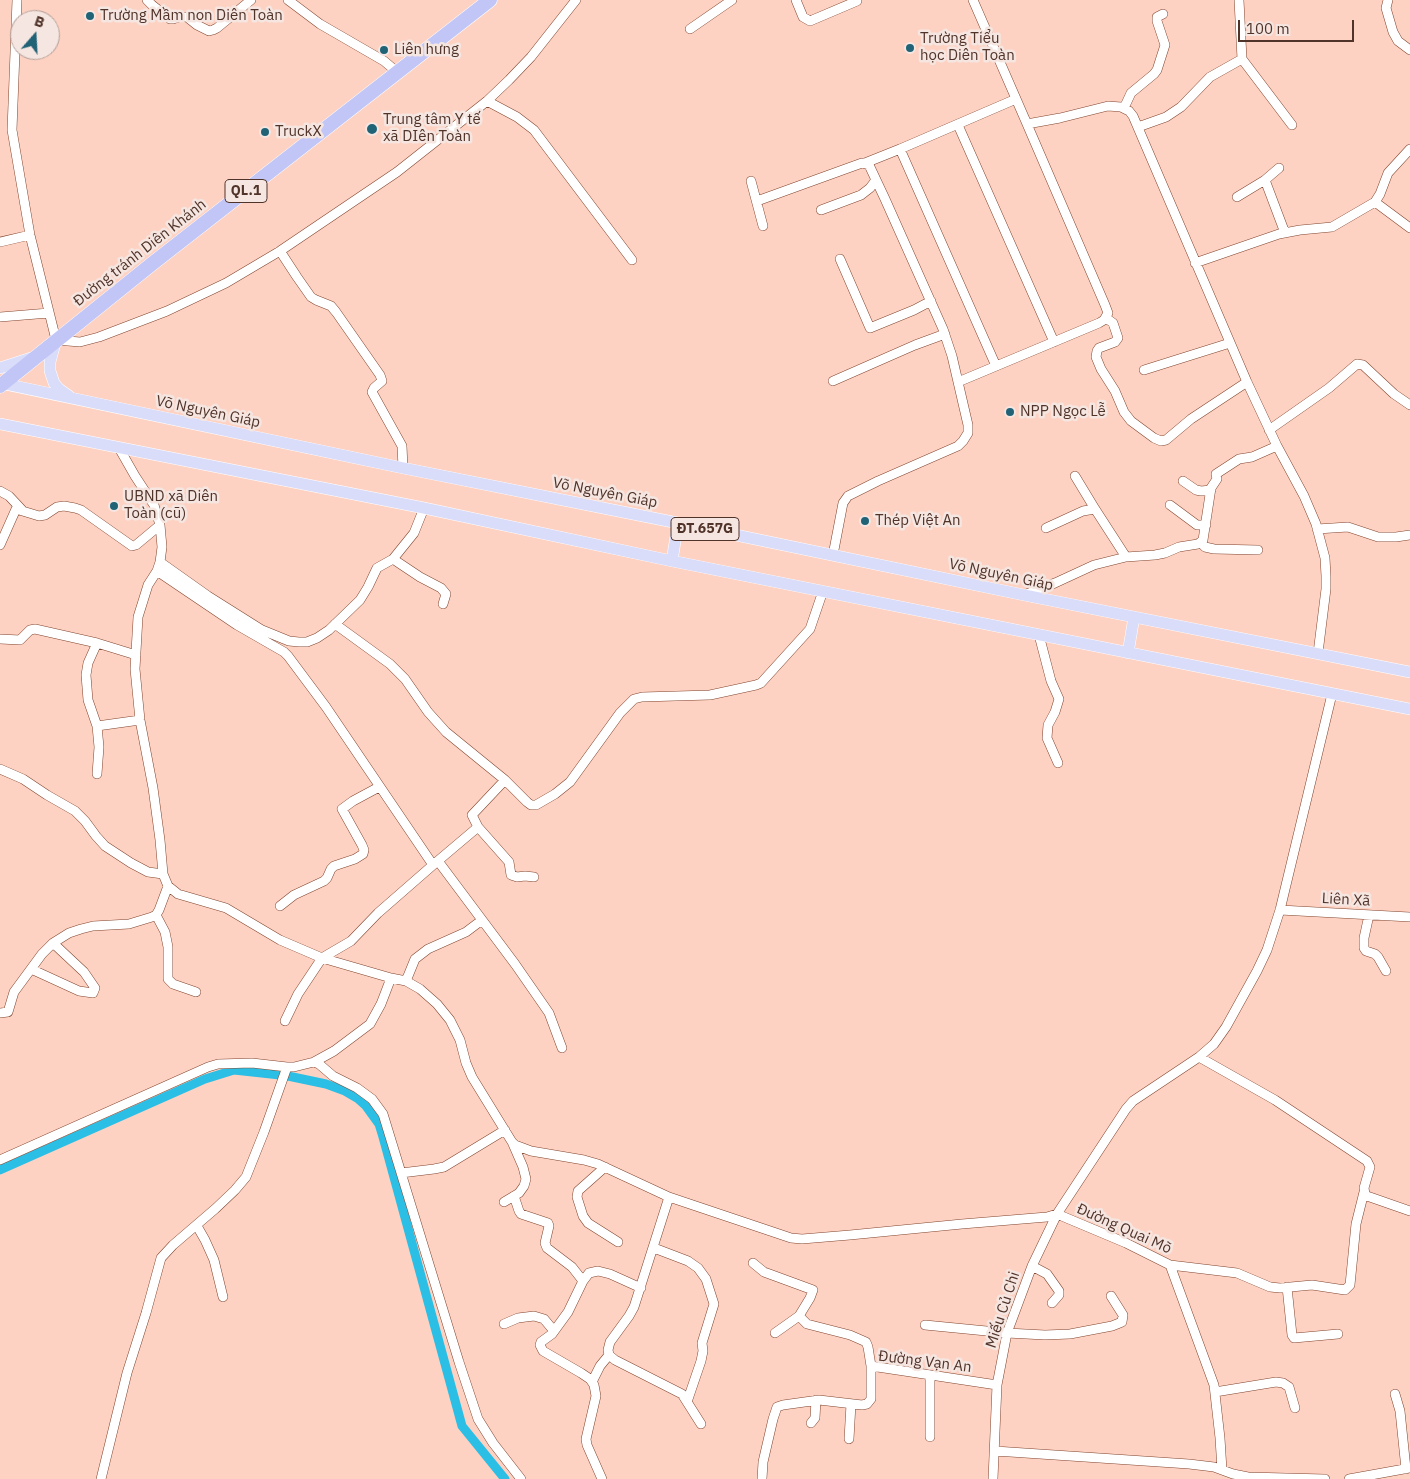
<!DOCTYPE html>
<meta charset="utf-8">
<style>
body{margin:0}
#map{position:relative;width:1410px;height:1479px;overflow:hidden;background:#fed2c2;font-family:"IBM Plex Sans",sans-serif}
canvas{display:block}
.north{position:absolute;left:10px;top:10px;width:50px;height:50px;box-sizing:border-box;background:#f5e6e1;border:1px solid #b39e97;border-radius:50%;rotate:19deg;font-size:14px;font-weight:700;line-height:20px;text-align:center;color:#503329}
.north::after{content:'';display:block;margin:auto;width:18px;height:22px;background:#206276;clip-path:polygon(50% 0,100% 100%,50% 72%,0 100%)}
.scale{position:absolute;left:1238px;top:20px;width:116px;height:22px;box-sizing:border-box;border:2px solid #503329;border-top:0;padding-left:6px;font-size:15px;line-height:18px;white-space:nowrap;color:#503329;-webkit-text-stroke:4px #f5e6e1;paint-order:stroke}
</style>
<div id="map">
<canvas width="1410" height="1479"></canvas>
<div class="north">B</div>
<div class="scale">100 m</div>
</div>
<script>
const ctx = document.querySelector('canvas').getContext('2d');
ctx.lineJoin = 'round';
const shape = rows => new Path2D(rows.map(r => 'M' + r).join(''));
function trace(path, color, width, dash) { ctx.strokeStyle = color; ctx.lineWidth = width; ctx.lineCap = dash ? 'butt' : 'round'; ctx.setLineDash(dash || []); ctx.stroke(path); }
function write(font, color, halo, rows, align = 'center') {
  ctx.font = font + ' "IBM Plex Sans",sans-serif'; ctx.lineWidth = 5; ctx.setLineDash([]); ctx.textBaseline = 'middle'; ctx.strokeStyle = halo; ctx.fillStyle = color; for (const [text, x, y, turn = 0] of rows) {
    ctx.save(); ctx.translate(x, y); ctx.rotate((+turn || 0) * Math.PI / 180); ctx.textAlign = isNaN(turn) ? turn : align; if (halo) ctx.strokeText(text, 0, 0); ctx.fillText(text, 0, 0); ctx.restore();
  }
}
trace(shape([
 [288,1076,326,1084,345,1091,357,1098,366,1106,379,1124,383,1137,462,1426,505,1479],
 [0,1170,205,1079,234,1070,280,1075]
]), '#2bbfe5', 9);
const minor = shape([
 [17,0,12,130,30,235,56,340,80,342,99,337,167,311,226,283,280,251,397,172,487,101,509,80,531,57,576,0],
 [147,0,152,5,170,19,173,19,179,17,187,17,197,25,209,31,213,30,217,28,251,0],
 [288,0,320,24,384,61,397,72],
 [796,0,803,17,810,21,857,1],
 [973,0,1027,124,1060,118,1108,106,1121,107,1129,111,1133,116,1247,382,1277,446,1304,496,1316,524,1325,558,1326,576,1326,589,1318,653],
 [1388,0,1386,8,1393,32,1398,41,1410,50],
 [690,29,732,0],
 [1242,59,1292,125],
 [487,101,517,117,534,130,632,260],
 [1124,108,1131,93,1154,74,1157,70,1165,45,1157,21,1157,17,1163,14],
 [958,125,1054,342],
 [1138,127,1166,117,1181,107,1210,77,1242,59,1239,0],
 [865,163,900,149],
 [1279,168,1265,180,1285,233],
 [751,181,763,226],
 [1237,197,1265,180],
 [757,201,862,163,869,165,885,199,943,329,952,356,968,425,968,433,963,441,958,446,878,481,848,496,843,503,833,555],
 [1375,202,1380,194,1388,173,1410,149],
 [821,210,861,195,870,188,876,180],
 [0,242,30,235],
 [280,251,297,277,311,297,316,300,331,306,336,312,380,375,382,381,374,388,372,392,402,446,403,468],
 [840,259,870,328,914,310,931,301],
 [1195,263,1279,234,1300,230,1332,227,1375,202,1410,228],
 [0,317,49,313],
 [1106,318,1113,323,1118,338,1115,342,1099,348,1097,351,1096,357,1101,369,1115,391,1124,412,1131,421,1154,438,1161,441,1166,440,1191,419,1247,382],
 [996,366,900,149,1016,99],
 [1144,370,1230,343],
 [833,381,915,345,945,334],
 [958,382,1099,323,1104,320,1108,313,1105,305,1027,124],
 [1269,430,1329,388,1357,364,1363,365,1394,394,1410,405],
 [119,448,135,476,154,505,160,525,162,547,160,562,157,571,148,585,138,617,135,669,140,720,153,788,160,840,163,874,168,886,178,894,226,908,280,940,322,958,391,978,406,981,420,989,437,1004,450,1020,460,1040,466,1063,472,1077,512,1142,515,1145,531,1151,584,1160,598,1164,669,1197,791,1238,802,1239,850,1235,962,1224,1047,1217,1057,1214,1126,1109,1133,1101,1199,1057,1214,1044,1226,1027,1257,971,1267,950,1280,910,1332,694],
 [1075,476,1095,509,1126,557],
 [1183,481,1196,490,1201,491,1211,490],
 [0,491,9,496,23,511],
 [1170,505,1197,525,1206,525],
 [1046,528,1083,511,1095,509],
 [1317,529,1348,527,1378,537,1396,537,1410,535],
 [1201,543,1205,547,1214,549,1258,550],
 [0,545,16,509,39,516,45,515,57,507,64,506,75,508,81,510,132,546,136,545,160,525],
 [393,559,420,577,441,588,446,594,443,604],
 [160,562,208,596,262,630,289,641,299,642,307,642,317,638,329,630,360,600,368,587,377,568,393,559,414,533,424,508],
 [157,571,237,625,284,652,288,656,326,707,433,865,378,913,351,941,322,958,298,994,285,1021],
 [1024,595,1055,583,1094,565,1126,557,1155,555,1165,553,1179,547,1198,544,1203,540,1211,488,1217,479,1216,474,1239,459,1252,457,1277,446],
 [335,624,390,664,405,679,428,712,446,732,505,780,472,815,478,827,433,865],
 [1039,635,1051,681,1059,699,1055,712,1048,725,1047,738,1058,763],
 [0,639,20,640,30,630,35,629,97,643,136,655],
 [97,643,88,663,86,675,88,700,97,726,99,747,97,774],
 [97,726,140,720],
 [0,769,23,779,47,795,75,811,85,821,96,836,105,846,131,863,148,872,163,874],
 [505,780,527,802,531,805,536,805,555,794,570,782,620,713,634,699,642,697,710,695,756,685,761,683,810,629,823,591],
 [478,827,509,862,511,875,517,877,525,876,534,877],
 [438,861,515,964,549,1013,562,1048],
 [280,906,294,895,324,881,327,878,331,869,334,866,355,859,363,854,364,850,362,845,342,809,353,801,379,787],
 [1280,910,1410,917],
 [156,915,165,932,168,947,168,979,173,984,196,992],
 [1369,915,1364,938,1364,948,1366,951,1375,954,1378,957,1386,971],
 [31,969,79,991,93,993,95,988,84,972,53,943],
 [406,981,415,959,428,949,466,932,482,920],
 [0,1013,8,1012,14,992,42,954,53,943,69,933,81,929,93,926,129,924,152,917,156,915,159,910,168,886],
 [1199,1057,1275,1100,1367,1161,1370,1167,1364,1188,1365,1194,1367,1196,1410,1211],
 [314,1062,334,1051,370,1024,381,1004,391,978],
 [0,1160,208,1067,218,1064,252,1063,287,1067,294,1067,314,1062,319,1064,333,1076,357,1088,372,1099,383,1114,459,1362,478,1419,493,1443,521,1479],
 [605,1167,578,1191,577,1197,583,1216,588,1223,618,1242],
 [401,1173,434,1169,444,1167,505,1130],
 [514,1196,519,1211,521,1214,548,1223,549,1226,545,1243,547,1248,572,1267,583,1281],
 [504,1202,519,1193,524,1186,526,1179,523,1167,513,1144],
 [197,1226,205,1240,214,1260,223,1297],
 [654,1248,688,1261,698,1268,706,1279,714,1304,702,1343,703,1351,701,1361,687,1402],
 [753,1263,764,1272,813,1290,810,1298,799,1316,775,1333],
 [1170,1265,1214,1385,1220,1438,1222,1470],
 [1032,1266,1047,1274,1059,1291,1059,1295,1052,1303],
 [1287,1287,1292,1335,1294,1338,1338,1334],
 [799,1316,807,1324,850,1335,866,1342,868,1347,871,1366],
 [504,1324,518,1318,534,1316,544,1319,554,1331],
 [925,1325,1007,1333,1045,1335,1070,1334,1112,1326,1122,1322,1123,1315,1111,1296],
 [609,1355,615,1360,682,1394,701,1424],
 [930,1375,930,1437],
 [592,1382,600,1366,609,1355,608,1350,610,1342,629,1316,634,1307,669,1197],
 [1215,1392,1276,1382,1283,1383,1289,1387,1295,1408],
 [1395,1394,1400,1411,1406,1469],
 [811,1423,815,1418,816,1400],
 [849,1439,851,1404],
 [995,1451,1189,1464,1214,1467,1233,1474,1248,1477,1325,1479],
 [101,1479,127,1373,146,1313,161,1258,173,1245,215,1209,235,1190,246,1177,264,1132,287,1067],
 [602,1479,587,1445,586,1439,596,1396,594,1385,590,1379,581,1373,543,1351,540,1345,541,1342,552,1334,568,1312,583,1281,589,1273,598,1271,610,1274,641,1288],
 [762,1479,763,1462,773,1419,777,1407,783,1405,819,1400,862,1405,867,1404,871,1399,871,1366,997,1385],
 [993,1479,997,1385,1007,1333,1032,1266,1057,1214,1126,1243,1170,1265,1237,1273,1270,1287,1280,1288,1312,1285,1345,1290,1350,1285,1356,1224,1364,1192],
 [1349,1479,1410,1468]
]);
const major = shape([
 [56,340,50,362,50,371,54,383,59,389,69,396],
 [0,368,31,358],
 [0,383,403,468,678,523,1024,595,1410,672],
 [0,424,424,508,672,561,1410,709],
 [672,561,678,523],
 [1128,653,1134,617]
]);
const highway = shape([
 [0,386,153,263,490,0]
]);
trace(minor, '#81442e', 10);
trace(major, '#fff', 12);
trace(highway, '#fff', 15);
trace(minor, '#fff', 9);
trace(major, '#daddfa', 11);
trace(highway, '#c2c6f6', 14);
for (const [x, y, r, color] of [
 [90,16,5,"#206276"],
 [910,48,5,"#206276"],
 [384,50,5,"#206276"],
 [372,129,6,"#206276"],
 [265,132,5,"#206276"],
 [1010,412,5,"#206276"],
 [114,506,5,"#206276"],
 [865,521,5,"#206276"]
]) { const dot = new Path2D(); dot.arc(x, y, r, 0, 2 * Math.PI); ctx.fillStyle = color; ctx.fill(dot); trace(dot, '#f5e6e1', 2); }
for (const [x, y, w] of [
 [246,191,42],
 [705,529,68]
]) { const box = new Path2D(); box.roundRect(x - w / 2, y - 11.5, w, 23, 4); ctx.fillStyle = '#f5e6e1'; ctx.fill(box); trace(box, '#503329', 1); }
write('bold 14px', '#503329', null, [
 ["QL.1",246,191],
 ["ĐT.657G",705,529]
]);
write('15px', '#503329', '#f5e6e1', [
 ["Trường Mầm non Diên Toàn",100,16],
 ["Trường Tiểu",920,39],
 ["học Diên Toàn",920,56],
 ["Liên hưng",394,50],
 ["Trung tâm Y tế",383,120],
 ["xã DIên Toàn",383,137],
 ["TruckX",275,132],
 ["NPP Ngọc Lễ",1020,412],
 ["UBND xã Diên",124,497],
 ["Toàn (cũ)",124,514],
 ["Thép Việt An",875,521]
], 'left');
write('15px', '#503329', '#f5e6e1', [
 ["Đường tránh Diên Khánh",140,253,-38],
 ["Võ Nguyên Giáp",208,412,12],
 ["Võ Nguyên Giáp",605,493,11],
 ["Võ Nguyên Giáp",1001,575,12],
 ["Liên Xã",1346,900,3],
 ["Đường Quai Mõ",1124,1229,24],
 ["Miếu Củ Chi",1003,1310,-72],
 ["Đường Vạn An",925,1362,7]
]);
</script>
